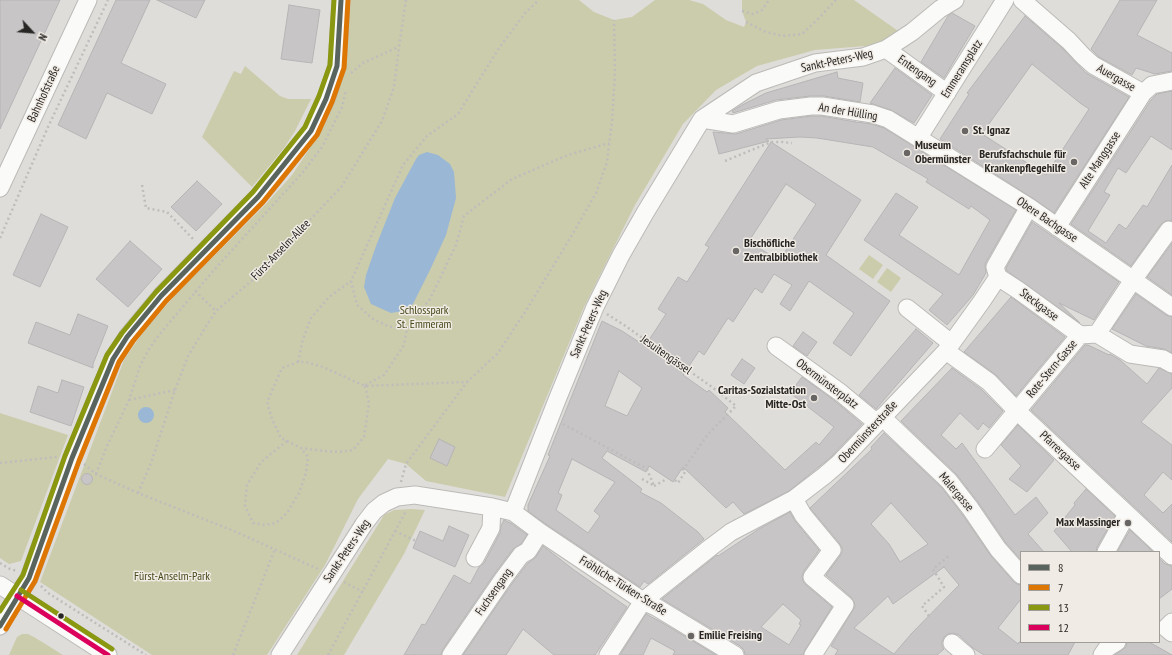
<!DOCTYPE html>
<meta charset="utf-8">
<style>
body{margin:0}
#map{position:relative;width:1172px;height:655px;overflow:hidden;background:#dfddda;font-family:"PT Sans Narrow",sans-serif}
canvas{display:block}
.legend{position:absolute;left:1020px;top:551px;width:140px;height:92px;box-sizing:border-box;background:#f0ebe4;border:1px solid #a09c97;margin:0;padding:5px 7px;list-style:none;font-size:12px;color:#282624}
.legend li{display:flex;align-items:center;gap:8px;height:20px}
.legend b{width:20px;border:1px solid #a09c97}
.north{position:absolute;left:12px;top:12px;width:40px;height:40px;-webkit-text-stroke:3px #f0ebe4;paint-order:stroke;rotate:116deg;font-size:11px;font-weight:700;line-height:16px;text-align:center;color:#282624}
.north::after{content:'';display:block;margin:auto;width:14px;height:18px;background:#282624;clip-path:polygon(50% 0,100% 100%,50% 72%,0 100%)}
</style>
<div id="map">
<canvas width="1172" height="655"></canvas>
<ul class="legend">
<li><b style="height:5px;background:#59645e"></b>8</li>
<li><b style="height:5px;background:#de7604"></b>7</li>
<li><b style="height:5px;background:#8a9710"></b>13</li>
<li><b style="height:5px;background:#da005b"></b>12</li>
</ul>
<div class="north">N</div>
</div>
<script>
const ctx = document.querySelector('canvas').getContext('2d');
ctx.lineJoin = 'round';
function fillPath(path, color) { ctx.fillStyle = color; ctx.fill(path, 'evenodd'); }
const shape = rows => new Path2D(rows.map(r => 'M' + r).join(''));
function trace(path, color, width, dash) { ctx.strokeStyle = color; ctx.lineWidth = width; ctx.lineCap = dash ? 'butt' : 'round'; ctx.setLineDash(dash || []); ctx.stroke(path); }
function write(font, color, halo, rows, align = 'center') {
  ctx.font = font + ' "PT Sans Narrow",sans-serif'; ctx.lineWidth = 3; ctx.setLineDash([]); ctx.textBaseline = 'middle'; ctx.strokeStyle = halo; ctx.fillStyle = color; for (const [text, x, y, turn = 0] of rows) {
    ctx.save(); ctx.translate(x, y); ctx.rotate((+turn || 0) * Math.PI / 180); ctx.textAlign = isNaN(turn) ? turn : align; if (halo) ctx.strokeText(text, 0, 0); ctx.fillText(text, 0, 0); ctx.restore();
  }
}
fillPath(shape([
 [351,0,579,0,594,12,614,20,632,17,655,0,689,0,703,4,726,20,744,27,746,22,742,11,742,0,854,0,901,33,878,45,815,50,757,66,716,90,683,124,635,205,584,307,505,497,426,481,406,464,388,459,358,499,325,565,267,655,152,655,40,582,124,360,145,329,180,290,266,204,292,175,318,136,334,101,344,64],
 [245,66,280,96,288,99,311,99,295,131,284,148,252,187,202,137,234,71,241,74],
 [869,255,883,265,873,279,859,269],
 [887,268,901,278,891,292,877,282],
 [0,413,68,435,21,561,9,564,0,558],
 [412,509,425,510,404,554,344,655,297,655,384,515,394,510],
 [22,634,28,634,34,637,63,655,9,655,17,637]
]), '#cbccab');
fillPath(shape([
 [427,152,438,155,450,164,454,172,456,198,446,235,430,270,413,304,403,311,391,313,371,304,364,287,366,275,376,246,395,198,416,159,419,155],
 '138 415a8 8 0 1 1 16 0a8 8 0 1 1-16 0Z'
]), '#9ab7d6');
const building = shape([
 [0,0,60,0,0,129,0,0],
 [116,0,150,0,121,63,166,84,152,114,107,93,86,139,58,125,116,0],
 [157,0,205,0,196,18,157,0],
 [1120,0,1157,0,1137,35,1172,53,1172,71,1155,74,1136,68,1132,75,1099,57,1091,49,1120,0],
 [289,5,320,10,312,63,281,59,289,5],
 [952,13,975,26,944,78,921,62,948,16,952,13],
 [1025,16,1062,48,1086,73,1129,97,1054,213,1034,199,940,139,969,94,967,93,1025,16],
 [1032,64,1080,103,1089,109,1046,175,982,134,986,128,1032,64],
 [895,68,932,95,914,123,891,110,870,103,895,68],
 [837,72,838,78,863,83,860,102,824,96,810,96,776,100,733,113,732,111,742,105,766,93,837,72],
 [1172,91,1172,150,1151,136,1126,173,1118,168,1104,192,1110,195,1088,231,1106,243,1119,224,1126,229,1143,205,1147,207,1172,165,1172,220,1166,221,1161,224,1131,266,1071,224,1151,100,1157,94,1172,91],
 [812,116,821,116,856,122,856,123,857,122,871,124,884,128,1016,210,986,262,985,266,986,273,973,295,947,325,929,310,943,294,864,240,896,193,918,207,899,235,959,275,990,220,971,206,969,209,926,182,928,179,873,147,817,138,800,137,766,139,769,141,719,154,713,132,736,134,781,120,812,116],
 [771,142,861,200,826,255,890,301,851,356,833,343,854,313,809,281,790,311,780,304,792,285,774,274,762,293,755,288,733,322,728,318,704,355,699,351,683,375,707,392,709,390,728,408,725,412,785,470,816,442,819,445,834,427,790,393,802,377,835,401,862,424,831,457,789,491,744,514,733,502,726,508,683,467,673,482,649,466,646,472,607,451,602,458,642,489,640,492,661,503,698,532,704,539,648,584,644,581,640,587,546,524,528,511,528,505,550,456,548,455,602,321,622,331,645,346,666,314,658,309,678,277,687,282,709,247,705,245,771,142],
 [786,184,816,204,779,261,749,241,786,184],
 [619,371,642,388,627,416,605,406,619,371],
 [572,459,615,482,594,511,600,516,588,533,556,510,562,495,558,493,572,459],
 [197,181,222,204,196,231,171,207,197,181],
 [41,214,68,227,40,287,13,275,41,214],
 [1032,222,1119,282,1094,320,1059,303,1080,323,1007,271,1006,268,1032,222],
 [130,241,162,269,128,307,96,279,130,241],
 [1172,243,1172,295,1147,277,1172,243],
 [1136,294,1166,315,1172,317,1172,353,1164,349,1146,346,1112,329,1136,294],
 [1011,297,1065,337,1016,396,995,374,964,352,1011,297],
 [78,314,108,326,93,364,93,368,28,343,36,322,70,335,78,314],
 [916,329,933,343,876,409,859,395,916,329],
 [803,332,817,342,807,356,793,346,803,332],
 [1085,345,1088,345,1109,355,1110,354,1120,360,1147,384,1159,368,1172,374,1172,388,1141,422,1172,445,1172,480,1163,472,1144,495,1163,513,1172,504,1172,542,1031,410,1085,345],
 [742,359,755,368,744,384,731,375,742,359],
 [952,368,982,390,1003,411,989,428,983,423,978,430,960,413,941,435,956,449,962,443,1015,515,1036,497,1048,513,1028,534,1044,552,1021,552,1021,560,1006,543,978,502,957,475,901,421,952,368],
 [62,380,84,387,71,426,30,412,38,386,58,393,62,380],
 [1018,425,1054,460,1027,492,1009,479,1021,466,1001,445,1018,425],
 [884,433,942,488,962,514,991,556,1014,582,1017,584,1021,585,1021,599,998,628,1018,644,1019,642,1075,642,1068,655,984,655,973,648,959,635,953,633,948,634,944,637,942,642,942,646,944,649,937,655,835,655,838,650,831,646,853,610,855,606,854,602,851,597,826,575,840,556,842,552,842,548,840,544,810,508,872,449,871,447,884,433],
 [891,503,928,544,900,562,889,544,871,524,891,503],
 [944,567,959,585,911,634,894,654,854,628,888,596,893,604,944,567],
 [439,439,455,447,447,466,430,458,439,439],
 '81.5 479a5.5 5.5 0 1 1 11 0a5.5 5.5 0 1 1-11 0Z',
 [1086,489,1115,516,1097,547,1096,552,1072,552,1054,531,1075,505,1074,503,1086,489],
 [790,512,795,521,819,550,804,571,802,576,803,581,806,585,832,607,805,650,803,655,745,655,744,650,740,646,662,599,717,555,718,556,759,529,790,512],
 [783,604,801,620,799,624,801,625,789,645,761,627,783,604],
 [504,520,512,524,527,535,521,544,513,549,495,573,443,649,441,655,404,655,422,624,425,625,454,575,470,584,479,567,484,563,500,533,501,526,504,520],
 [449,526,469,535,455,567,413,548,420,531,443,541,449,526],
 [1130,530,1153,552,1117,552,1130,530],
 [543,546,574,570,627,607,595,655,554,655,523,629,506,655,463,655,511,585,528,563,536,557,543,546],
 [1159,558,1165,564,1172,566,1172,589,1159,599,1159,558],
 [646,614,661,622,716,655,673,655,675,651,651,638,643,655,620,655,646,614],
 [1127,642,1149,642,1172,655,1115,655,1126,647,1127,642]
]);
fillPath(building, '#c7c5c5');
trace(building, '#b6b4b5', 1);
const minor = shape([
 [1022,0,1069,41,1083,56,1093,65,1143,93,1152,85,1172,81],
 [886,49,947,93],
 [702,119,733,124,779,110,811,106,822,106,873,114,888,119,1029,207,1172,307],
 [919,137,1005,0],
 [0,188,88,0],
 [1057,227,1143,93],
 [998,277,1018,290,1080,335],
 [907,308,951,343],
 [1097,334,1130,354,1163,359,1172,364],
 [776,346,841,393,877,423],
 [946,351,989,382,1017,411,1172,556],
 [882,417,949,481,970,508,998,549,1021,575],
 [985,449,1080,335,1097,334,1133,280,1169,230,1172,231],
 [794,499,803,515,832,550,812,577,845,605,813,655],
 [513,512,540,532,643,601,656,607,735,655],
 [1106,552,1127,514],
 [475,558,491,528,492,507],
 [0,585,108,655],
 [1172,622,1166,628,1172,633],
 [0,626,4,618,29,578,72,458,113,359,127,337,161,296,258,197,277,174,311,131,326,99,337,66,341,0],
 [952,643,966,655],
 [280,655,364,524,374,511,384,503,397,497,415,495,492,507,513,512,557,400,595,307,621,255,645,213,702,119,756,83,815,63,863,57,886,49,912,32,940,9,955,0],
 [451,655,503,579,521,555,528,551,540,532],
 [608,655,643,601,711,547,731,532,794,499,824,476,838,464,946,351,982,301,998,277,995,267,1029,207],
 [1102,655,1107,648,1117,642]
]);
trace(minor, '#bbbab7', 19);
trace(shape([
 [742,11,753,14,762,10,769,0],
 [746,22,766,32,783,36,802,34,817,20,836,0],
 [351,73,363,63,398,47],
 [725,161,771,142,782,142,792,143],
 [142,185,146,208,167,212,195,241],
 [0,238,48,127,108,0],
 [195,291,216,311],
 [607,314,624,325,712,387,736,406,708,434,683,470,685,472,678,483,675,480],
 [407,328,390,327,373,319,357,305,351,281,403,165,427,136,458,114,499,48,526,12,539,0],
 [298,362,303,339,311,318,329,297,351,281],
 [365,385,384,375,404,345,407,328,430,299,456,245,464,216,512,179,568,155,609,143],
 [365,386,369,403,364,437,353,450,339,452,324,451,301,448,281,438,272,419,267,402,282,368,298,362,306,362,323,367,365,386,467,382,498,353,527,309,572,235,596,193,607,162,612,121,615,73,614,20],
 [129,400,175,390],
 [563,424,647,469,654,486],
 [287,441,261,462,247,485,245,506,253,523,265,525,276,523,287,513,299,493,306,473,308,457,301,448],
 [0,463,57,457],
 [84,464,96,474,138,493,234,531,318,569],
 [96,474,107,446,129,400,140,366,149,349,159,335,214,270,303,172,322,147,342,107,346,90],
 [642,479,653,485],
 [401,482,406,464,467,382],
 [654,486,665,480],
 [138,493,151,463,175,390,188,356,205,328,216,311,256,277,342,186,382,121,394,87,399,47,406,0],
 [395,531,416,541],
 [0,563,10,569,17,571],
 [344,582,363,592],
 [41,586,48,593,146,655],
 [929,616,922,606,944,587,933,569,950,555],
 [233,655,275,549],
 [328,655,406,511]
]), '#bebdbc', 2.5, [2, 3]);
trace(minor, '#fafaf9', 17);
trace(shape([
 [0,626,29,578,72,458,113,359,127,337,161,296,258,197,311,131,326,99,337,66,341,0]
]), '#59645e', 5);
trace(shape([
 [6,629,35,581,79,461,119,362,133,341,166,301,263,202,317,135,332,102,344,68,348,0]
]), '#de7604', 5);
trace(shape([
 [21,590,112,649],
 [0,611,23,575,65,456,107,355,122,333,156,292,253,192,305,127,319,96,330,65,334,0]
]), '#8a9710', 5);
trace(shape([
 [17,596,108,655]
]), '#da005b', 5);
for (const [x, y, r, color] of [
 [965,131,4,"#686664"],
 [907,153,4,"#686664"],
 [1074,162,4,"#686664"],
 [736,251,4,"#686664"],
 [814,398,4,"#686664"],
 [1128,523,4,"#686664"],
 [61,616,3.5,"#282624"],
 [691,636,4,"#686664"]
]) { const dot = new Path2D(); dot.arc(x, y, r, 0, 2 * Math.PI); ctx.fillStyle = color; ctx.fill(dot); trace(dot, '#f0ebe4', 1.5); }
write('12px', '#282624', '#f0ebe4', [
 ["Sankt-Peters-Weg",837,61,-12],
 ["Emmeramsplatz",962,69,-58],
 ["Entengang",917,71,35],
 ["Auergasse",1116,78,30],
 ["Bahnhofstraße",44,94,-65],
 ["An der Hülling",848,112,9],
 ["Alte Manggasse",1100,160,-57],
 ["Obere Bachgasse",1047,220,34],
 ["Fürst-Anselm-Allee",281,250,-46],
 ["Steckgasse",1039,305,37],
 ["Sankt-Peters-Weg",589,324,-66],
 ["Jesuitengässel",666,355,35],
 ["Rote-Stern-Gasse",1052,369,-50],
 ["Obermünsterplatz",827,384,37],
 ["Obermünsterstraße",868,432,-47],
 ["Pfarrergasse",1060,451,43],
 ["Malergasse",956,492,50],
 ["Sankt-Peters-Weg",347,551,-56],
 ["Fröhliche-Türken-Straße",623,586,32],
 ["Fuchsengang",494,592,-55]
]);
write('bold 12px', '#282624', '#f0ebe4', [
 ["St. Ignaz",973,131],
 ["Museum",915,146],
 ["Obermünster",915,160],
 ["Berufsfachschule für",1066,155,"right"],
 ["Krankenpflegehilfe",1066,169,"right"],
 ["Bischöfliche",744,244],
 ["Zentralbibliothek",744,258],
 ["Caritas-Sozialstation",806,391,"right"],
 ["Mitte-Ost",806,405,"right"],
 ["Max Massinger",1120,523,"right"],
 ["Emilie Freising",699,636]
], 'left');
write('12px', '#484a1b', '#f0ebe4', [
 ["Schlosspark",424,311],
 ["St. Emmeram",424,325],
 ["Fürst-Anselm-Park",172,577]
]);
</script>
